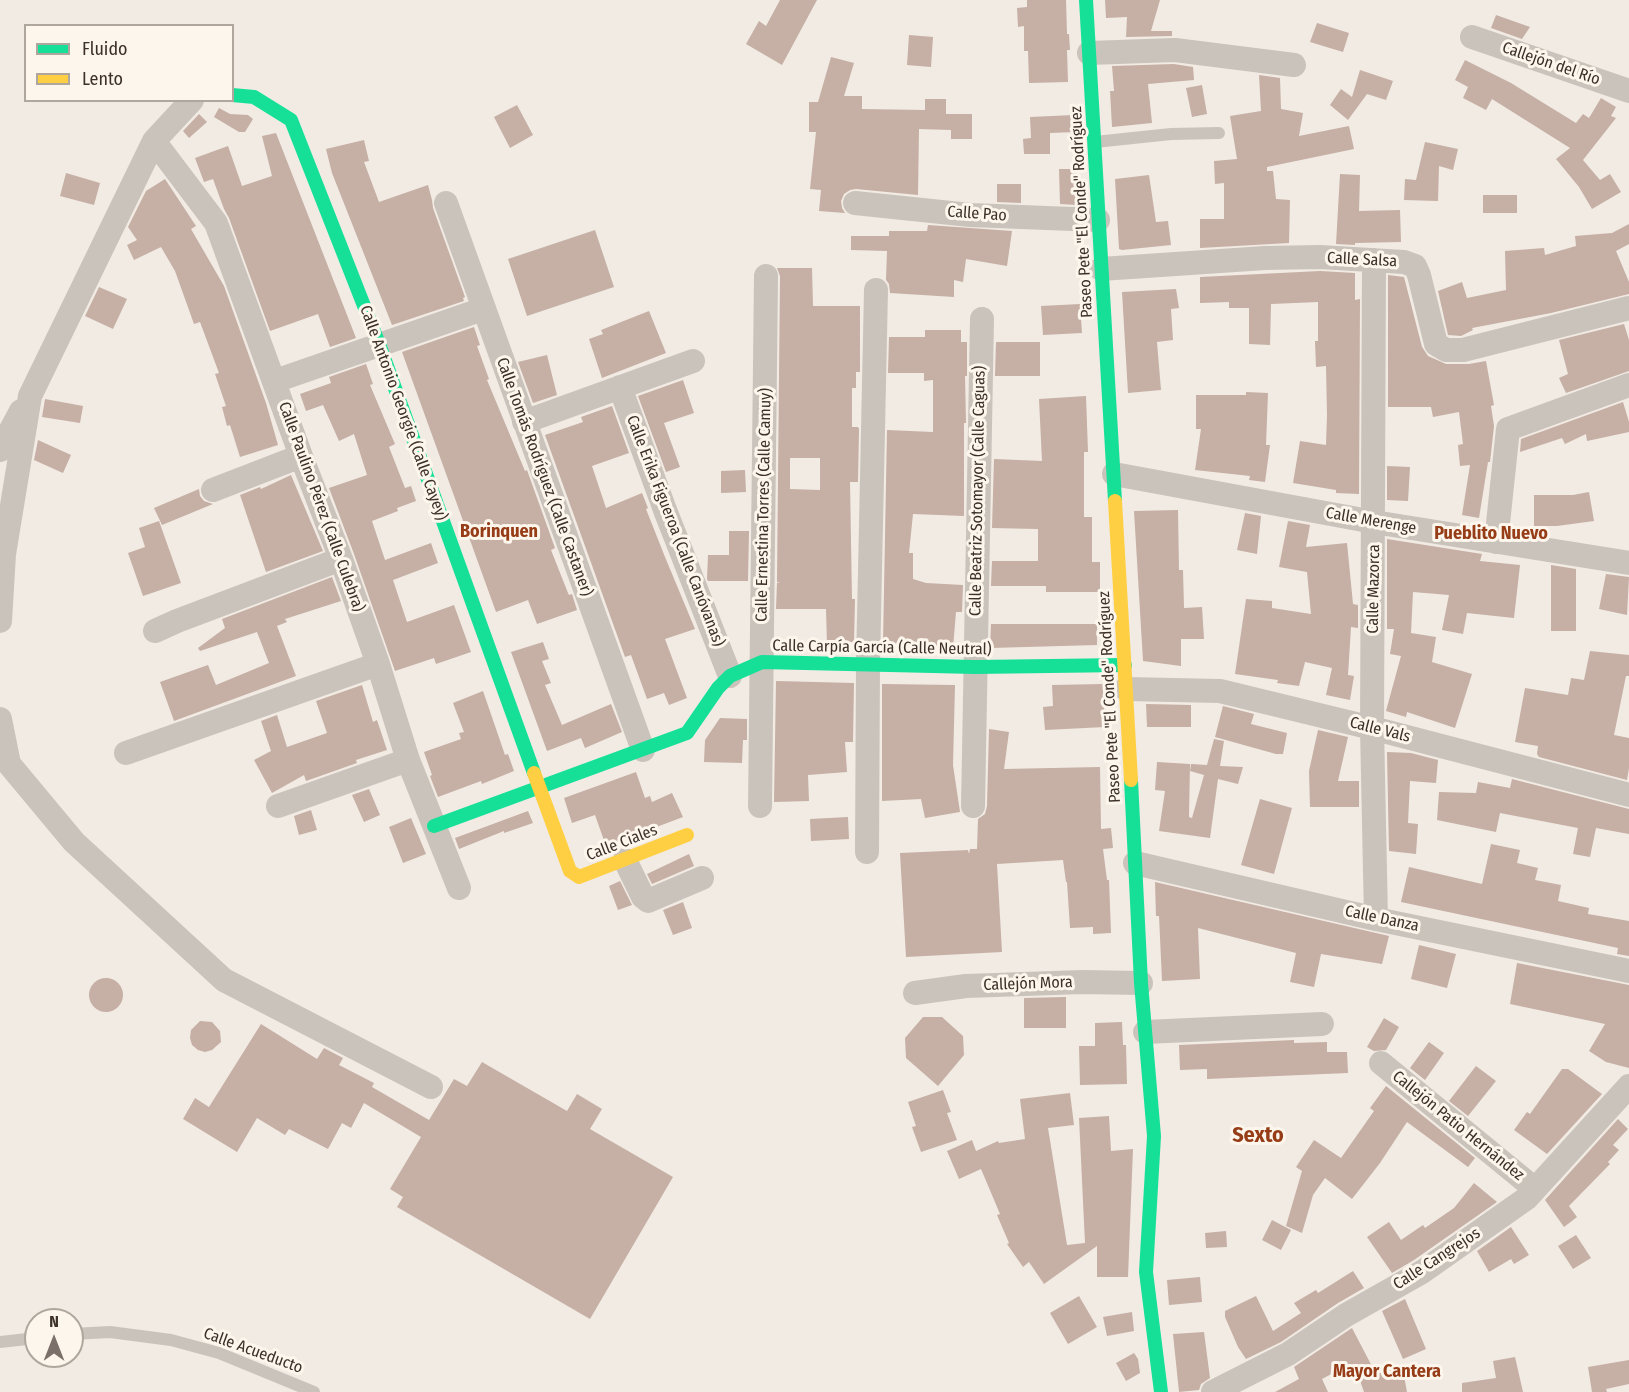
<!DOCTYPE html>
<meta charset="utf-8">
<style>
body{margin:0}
#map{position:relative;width:1629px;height:1392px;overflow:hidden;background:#f1ebe4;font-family:"Fira Sans Condensed",sans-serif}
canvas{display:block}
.legend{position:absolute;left:24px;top:24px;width:210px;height:78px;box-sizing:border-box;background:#fcf6ec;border:2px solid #afa79e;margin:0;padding:8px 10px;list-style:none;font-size:18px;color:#3c3029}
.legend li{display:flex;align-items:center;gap:12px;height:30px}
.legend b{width:30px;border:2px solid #afa79e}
.north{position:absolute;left:24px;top:1308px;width:60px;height:60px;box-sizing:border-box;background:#fcf6ec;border:2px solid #afa79e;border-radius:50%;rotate:0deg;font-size:16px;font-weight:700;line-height:24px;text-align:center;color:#3c3029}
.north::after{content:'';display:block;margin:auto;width:21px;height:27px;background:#7b716a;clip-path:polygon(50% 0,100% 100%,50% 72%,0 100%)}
</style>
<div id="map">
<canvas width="1629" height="1392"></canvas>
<ul class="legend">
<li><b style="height:8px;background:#16e098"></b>Fluido</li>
<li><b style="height:8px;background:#ffcf43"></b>Lento</li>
</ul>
<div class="north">N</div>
</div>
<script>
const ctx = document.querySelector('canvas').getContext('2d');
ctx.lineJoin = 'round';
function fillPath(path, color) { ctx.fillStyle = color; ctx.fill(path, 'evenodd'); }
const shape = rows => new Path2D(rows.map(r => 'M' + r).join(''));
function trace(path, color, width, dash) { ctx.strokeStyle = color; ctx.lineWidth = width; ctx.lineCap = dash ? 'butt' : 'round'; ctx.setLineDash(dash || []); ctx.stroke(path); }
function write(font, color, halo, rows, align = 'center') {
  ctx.font = font + ' "Fira Sans Condensed",sans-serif'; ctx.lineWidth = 6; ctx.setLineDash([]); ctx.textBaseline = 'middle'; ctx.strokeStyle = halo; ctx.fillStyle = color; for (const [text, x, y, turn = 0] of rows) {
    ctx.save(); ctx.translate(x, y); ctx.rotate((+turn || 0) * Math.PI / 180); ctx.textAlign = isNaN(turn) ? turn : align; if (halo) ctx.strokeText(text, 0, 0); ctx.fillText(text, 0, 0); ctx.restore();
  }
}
fillPath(shape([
 [780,0,817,0,782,65,746,44,759,21,766,26],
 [1027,0,1066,0,1067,34,1069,34,1070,50,1067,50,1068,82,1029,83,1028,51,1024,51,1024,26,1018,27,1017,8,1027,7],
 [1105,0,1160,0,1151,31,1172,31,1172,36,1126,37,1127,17,1106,18],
 [1496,15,1530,27,1522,39,1491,28],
 [1317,23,1349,33,1343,52,1310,42],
 [909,35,933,37,931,67,907,65],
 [831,57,854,63,844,96,862,96,862,109,925,110,925,99,946,99,946,114,972,114,972,139,951,139,951,130,919,129,918,195,856,189,850,190,844,194,841,201,842,208,845,213,819,211,821,190,810,189,816,132,809,132,809,102,818,102],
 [1465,60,1511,83,1576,123,1583,114,1589,118,1601,98,1616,107,1611,116,1616,118,1583,160,1600,180,1610,174,1621,192,1592,209,1579,187,1556,159,1570,148,1492,99,1486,110,1463,98,1468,87,1455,80],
 [1174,64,1193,67,1194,80,1148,84,1152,123,1112,127,1110,91,1114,91,1112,66],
 [1360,70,1393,81,1386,100,1367,94,1348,120,1330,105,1341,89,1352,97],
 [1259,75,1280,78,1281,109,1303,113,1299,136,1349,126,1354,149,1267,167,1267,171,1273,171,1276,199,1290,200,1289,243,1200,248,1200,219,1224,219,1224,183,1215,184,1214,161,1237,159,1230,116,1261,111],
 [1202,85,1207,114,1192,117,1186,88],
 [517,105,533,135,510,148,494,117],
 [219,108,230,114,248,115,253,119,245,132,239,132,214,117],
 [199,114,207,122,189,138,183,131],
 [1074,115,1075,132,1050,133,1050,154,1024,154,1023,139,1031,138,1030,117],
 [276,133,356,338,330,347,318,314,270,331,229,218,224,209,213,179,204,182,195,158,228,146,242,186,272,176,262,136],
 [364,140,369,161,364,162,379,202,428,185,432,200,433,208,465,297,463,298,464,301,392,325,332,173,326,149],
 [1425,142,1458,149,1453,170,1439,166,1438,201,1404,200,1405,179,1416,180],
 [1059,169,1076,169,1077,205,1060,204],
 [66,173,100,183,94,205,60,196],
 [1340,174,1360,175,1359,211,1400,210,1401,242,1355,243,1355,245,1336,244],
 [1149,175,1156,222,1168,221,1171,245,1122,250,1119,249,1115,179],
 [165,179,196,226,191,229,224,286,266,403,278,445,240,457,230,425,227,426,222,407,226,406,215,374,219,373,200,322,194,324,175,271,161,247,134,260,127,245,137,240,128,227,146,191],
 [997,184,1021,184,1021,203,997,202],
 [1483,195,1517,195,1517,213,1483,213],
 [1629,224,1629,244,1616,251,1629,282,1629,294,1551,313,1472,328,1473,330,1461,336,1448,335,1438,291,1462,282,1467,298,1506,290,1505,251,1544,248,1545,255,1576,246,1575,236,1612,233],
 [928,225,1012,231,1007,266,966,259,963,282,954,280,954,297,890,293,889,284,886,280,887,251,851,250,851,236,889,236,889,231,927,231],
 [595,230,614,287,527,316,508,259],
 [777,268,812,268,813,306,860,306,860,372,856,372,856,388,852,388,852,427,858,427,859,429,858,482,850,482,852,599,855,599,854,642,849,642,849,645,827,645,826,609,776,609,777,583,780,582,777,582,780,276],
 [790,458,820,458,820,490,790,489],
 [1320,271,1355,273,1355,300,1360,299,1359,494,1336,493,1336,490,1293,483,1300,441,1326,445,1327,415,1326,366,1316,367,1315,341,1318,341,1318,302,1271,304,1270,345,1249,344,1249,308,1229,308,1229,302,1200,303,1200,277],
 [1388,275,1404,277,1422,347,1428,356,1446,364,1469,364,1486,361,1494,405,1491,406,1494,426,1490,462,1488,462,1479,518,1462,515,1470,465,1460,466,1458,445,1463,444,1459,412,1433,417,1431,407,1388,407],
 [99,287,127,299,113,329,85,316],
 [1176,289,1179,308,1171,309,1173,340,1157,342,1161,390,1128,393,1122,292],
 [1080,304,1082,333,1043,335,1041,306],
 [649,311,666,353,602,378,589,339,603,334,601,330],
 [1624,324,1629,340,1629,371,1566,393,1559,378,1568,374,1559,340],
 [474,327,480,345,477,346,489,379,487,380,525,471,527,470,555,548,551,550,568,593,569,595,572,594,577,610,537,624,528,600,496,612,402,352],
 [925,330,961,330,961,342,967,342,967,376,965,376,966,423,964,423,964,516,913,514,909,553,913,553,913,579,926,583,963,585,962,612,956,612,953,648,920,646,920,644,883,643,887,430,933,432,933,380,924,381,924,373,888,373,889,337,925,337],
 [996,342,1040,342,1040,376,995,376],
 [547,355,557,395,533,403,518,362],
 [366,364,373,384,370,385,395,444,389,447,405,488,411,486,416,501,397,508,398,511,372,521,385,560,431,543,438,563,393,580,407,622,454,605,471,652,436,664,434,658,395,671,354,554,329,488,367,475,354,434,339,441,323,405,306,411,300,394,331,383,329,377],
 [683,380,694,413,664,423,680,467,666,472,638,396],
 [1246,392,1268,393,1266,445,1270,445,1265,482,1249,480,1250,476,1195,470,1201,429,1196,429,1196,395,1246,395],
 [1086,396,1088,452,1084,452,1084,517,1092,517,1092,562,1100,562,1100,592,1046,592,1046,586,991,586,992,561,1038,561,1038,529,992,528,994,459,1042,461,1039,399],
 [45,399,83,406,80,423,42,417],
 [1623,402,1629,422,1629,432,1587,441,1586,434,1565,444,1562,438,1520,452,1521,439],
 [612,406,629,453,592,466,606,508,642,493,648,508,646,509,665,557,695,629,665,639,687,698,669,705,664,693,647,699,631,655,625,657,545,435,583,422,581,417],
 [38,440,71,455,63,473,34,460],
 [1387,466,1410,467,1408,501,1387,500],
 [745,470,746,492,721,493,721,471],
 [291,475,323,551,266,572,240,495,260,487,261,489],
 [199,489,200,496,204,501,213,504,162,525,154,508],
 [1589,492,1594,521,1557,526,1534,526,1534,495,1573,495],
 [1178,510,1179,570,1183,570,1184,608,1202,607,1204,639,1181,639,1181,666,1143,661,1134,511],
 [1245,513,1261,516,1257,554,1237,550],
 [159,521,181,583,143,596,128,553,145,547,139,528],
 [1288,521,1310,525,1306,547,1347,543,1353,604,1358,605,1358,628,1351,627,1348,675,1354,676,1350,700,1326,695,1332,668,1305,662,1299,686,1277,683,1278,680,1235,674,1246,599,1272,601,1272,608,1311,614,1307,572,1279,567],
 [729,531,749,531,748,581,708,581,707,579,708,555,729,555],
 [1387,539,1482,554,1480,561,1520,565,1514,618,1467,613,1463,634,1442,630,1449,595,1413,592,1411,633,1436,637,1432,662,1472,674,1455,728,1407,712,1406,717,1386,711,1401,656,1390,654,1394,629,1387,629],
 [1551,565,1576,569,1576,631,1551,631],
 [1606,574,1629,577,1627,615,1599,609],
 [332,577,341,601,285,619,287,622,277,626,296,676,174,721,160,682,208,665,216,685,269,663,257,632,200,651,198,648,225,628,222,619],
 [991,624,1097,624,1097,645,990,648],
 [543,642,549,659,542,661,551,683,545,685,562,725,611,704,622,732,585,748,581,738,547,751,511,652],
 [1590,651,1629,655,1629,676,1626,676,1614,735,1629,738,1629,768,1627,780,1539,757,1537,754,1538,746,1515,742,1525,688,1568,695,1571,678,1584,680],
 [776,681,854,683,853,742,845,742,847,772,808,775,809,801,774,802],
 [882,684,955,685,953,765,960,812,925,818,921,799,882,801],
 [1103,684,1105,727,1045,730,1043,707,1053,706,1052,685],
 [362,685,373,722,377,720,387,750,356,760,357,763,306,781,304,775,272,793,254,760,271,751,261,721,277,715,287,747,327,733,316,701],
 [483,691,505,755,508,754,514,771,482,784,481,781,438,797,430,776,432,775,424,752,461,739,459,733,464,732,453,703],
 [1146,704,1191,705,1191,727,1147,727],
 [1223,706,1254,714,1251,724,1287,733,1283,754,1276,754,1215,737],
 [720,718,747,719,747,740,743,740,742,763,704,762,705,740],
 [989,729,1009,732,1004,769,1100,767,1101,829,1111,828,1113,848,1103,849,1107,880,1109,880,1111,933,1093,934,1093,927,1070,928,1067,882,1066,882,1063,860,997,864,1002,952,906,957,900,853,968,850,969,854,970,849,977,849,978,819,985,814,987,806],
 [1318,730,1348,737,1338,781,1359,781,1359,807,1310,807,1309,771],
 [1214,739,1224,741,1220,766,1243,767,1238,784,1218,779,1210,838,1159,831,1165,791,1155,790,1157,762,1190,764,1189,817,1192,818,1204,775,1190,771,1191,764,1207,765],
 [1387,752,1411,753,1438,760,1436,783,1410,781,1408,823,1418,824,1416,854,1389,851],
 [636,772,645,798,650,796,652,802,672,793,683,817,606,846,595,815,572,823,564,798],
 [1512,779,1629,809,1629,834,1596,828,1590,857,1573,854,1578,828,1500,813,1496,832,1437,820,1439,792,1476,793,1478,782,1510,788],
 [369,789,380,815,364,822,352,795],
 [1260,799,1292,808,1274,874,1241,865],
 [311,810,317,830,299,835,294,816],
 [528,811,533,823,504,833,504,831,459,849,455,838],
 [848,817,849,839,811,841,810,819],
 [411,818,426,854,403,863,389,827],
 [1491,844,1520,850,1517,863,1538,868,1535,880,1561,885,1558,901,1589,908,1588,914,1629,921,1629,956,1617,954,1618,948,1401,902,1409,867,1482,884],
 [689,854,694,866,652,884,647,874],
 [620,881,632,905,618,910,609,886],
 [1155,882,1389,936,1382,964,1321,954,1314,987,1290,982,1296,953,1198,928,1200,979,1162,981,1159,916,1156,916],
 [683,902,692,928,673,935,663,910],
 [1419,945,1456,954,1447,988,1411,979],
 [1517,963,1629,985,1629,1068,1606,1062,1589,1051,1605,1024,1510,1004],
 '89 995a17 17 0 1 1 34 0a17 17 0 1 1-34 0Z',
 [1066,997,1066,1028,1024,1028,1024,998],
 [923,1017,942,1017,963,1036,964,1055,938,1086,906,1058,905,1038],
 [1384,1018,1399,1027,1386,1050,1374,1051,1367,1047],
 [200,1021,212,1022,220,1031,221,1042,212,1050,205,1052,198,1050,192,1045,190,1038,191,1030],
 [1122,1022,1123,1045,1126,1045,1127,1084,1080,1085,1079,1046,1095,1046,1095,1023],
 [261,1024,317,1059,324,1048,343,1058,339,1065,374,1083,372,1087,429,1120,454,1079,467,1086,482,1062,567,1111,577,1094,602,1109,590,1129,673,1177,590,1319,397,1207,403,1197,390,1189,421,1137,364,1103,351,1128,342,1123,328,1149,289,1129,285,1135,257,1118,237,1152,183,1119,195,1098,209,1107],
 [1294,1040,1294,1043,1327,1042,1327,1052,1347,1052,1348,1073,1207,1079,1207,1069,1180,1070,1179,1045],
 [1429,1042,1444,1053,1425,1080,1410,1068],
 [1476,1066,1496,1081,1468,1116,1449,1101],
 [1562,1069,1568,1069,1602,1094,1547,1154,1514,1130,1527,1112,1530,1114],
 [1386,1086,1475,1158,1468,1167,1407,1122,1380,1163,1352,1199,1325,1178,1313,1195,1302,1233,1286,1226,1302,1171,1296,1167,1314,1140,1341,1158,1374,1111,1370,1108],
 [943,1090,951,1112,947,1113,957,1140,921,1152,912,1127,916,1126,908,1102],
 [1070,1093,1074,1125,1048,1128,1067,1245,1085,1243,1079,1118,1109,1116,1111,1151,1133,1149,1128,1277,1097,1277,1097,1246,1044,1284,1029,1262,1023,1267,1007,1244,1009,1243,997,1215,1000,1214,981,1169,959,1179,947,1151,972,1140,976,1151,998,1141,999,1143,1025,1139,1020,1099],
 [1618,1119,1628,1129,1613,1145,1619,1150,1608,1162,1610,1164,1569,1206,1577,1217,1564,1227,1545,1200],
 [1474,1183,1497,1202,1414,1260,1392,1273,1367,1237,1389,1222,1401,1240,1423,1225,1425,1228,1454,1208],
 [1272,1220,1291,1230,1281,1250,1262,1240],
 [1511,1227,1529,1255,1514,1264,1511,1259,1489,1272,1477,1251],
 [1226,1231,1227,1247,1206,1248,1205,1233],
 [1576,1235,1591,1258,1573,1269,1558,1246],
 [1353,1271,1364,1288,1338,1303,1281,1342,1246,1359,1238,1347,1225,1317,1225,1311,1256,1296,1273,1331,1301,1313,1294,1303,1316,1290,1318,1293],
 [1200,1277,1202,1302,1169,1305,1167,1280],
 [1079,1296,1097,1327,1068,1344,1050,1313],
 [1405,1299,1426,1349,1403,1359,1382,1311],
 [1132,1312,1134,1331,1107,1336,1103,1317],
 [1352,1328,1376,1374,1402,1365,1407,1392,1364,1392,1357,1372,1355,1373,1350,1364,1322,1379,1328,1392,1275,1392,1299,1379,1294,1367],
 [1204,1332,1210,1378,1201,1384,1199,1390,1179,1392,1173,1334],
 [1134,1353,1138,1359,1140,1373,1126,1381,1116,1363],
 [1515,1357,1523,1392,1462,1392,1462,1383,1496,1378,1493,1361],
 [1629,1360,1629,1384,1606,1389,1607,1392,1592,1392,1588,1367]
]), '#c6afa4');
trace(shape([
 [1095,142,1171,134,1219,133],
 [72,1334,110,1332,171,1340,219,1353,314,1392],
 [0,1342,36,1338]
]), '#cac3bc', 12);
trace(shape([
 [1472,37,1629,91],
 [1089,53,1175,50,1294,65],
 [154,141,216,223,301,456,341,559,378,664,408,760,459,888],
 [446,203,643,750],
 [855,203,970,215,1098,220],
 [1374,260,1372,728,1376,919],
 [1101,269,1265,258,1320,257,1404,262,1415,266,1419,275,1436,344,1446,350,1463,350,1629,308],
 [275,381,483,309],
 [620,387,665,510,730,676],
 [524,422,693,361],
 [0,450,21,411],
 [1114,474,1374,522,1629,563],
 [213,490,301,456],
 [1496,542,1508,429,1629,385],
 [0,621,4,554,30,396,154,141,192,100],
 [155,631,177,621,341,559],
 [1126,689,1220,691,1372,728,1629,795],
 [0,719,9,764,74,842,224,980,431,1087],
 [126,753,378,664],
 [278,806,408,760],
 [760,806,766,276],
 [973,806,982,319],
 [867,852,868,664,876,290],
 [625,860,643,897,648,901,702,878],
 [1135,863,1376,919,1629,971],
 [915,993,966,986,1082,982,1141,983],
 [1145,1032,1322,1024],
 [1381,1063,1535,1189],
 [1213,1392,1288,1354,1346,1315,1422,1272,1527,1198,1629,1086]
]), '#cac3bc', 24);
trace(shape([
 [1086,0,1115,501],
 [232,95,254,97,291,120,379,344,534,773],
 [1131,780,1141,983,1154,1136,1146,1272,1161,1392],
 [434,826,687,733,718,688,730,676,762,662,975,667,1125,665]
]), '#16e098', 14);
trace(shape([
 [1115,501,1131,780],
 [534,773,570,871,579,877,687,835]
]), '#ffcf43', 14);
write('16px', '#3c3029', '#fcf6ec', [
 ["Callejón del Río",1551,64,19],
 ["Paseo Pete \"El Conde\" Rodríguez",1082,212,-93],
 ["Calle Pao",977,214,4],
 ["Calle Salsa",1362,260,3],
 ["Calle Antonio Georgie (Calle Cayey)",403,413,70],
 ["Calle Tomás Rodríguez (Calle Castaner)",544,477,70],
 ["Calle Beatriz Sotomayor (Calle Caguas)",978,491,-89],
 ["Calle Ernestina Torres (Calle Camuy)",764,505,-89],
 ["Calle Paulino Pérez (Calle Culebra)",321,507,70],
 ["Calle Merenge",1371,521,10],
 ["Calle Erika Figueroa (Calle Canóvanas)",675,531,69],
 ["Calle Mazorca",1374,589,-89],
 ["Calle Carpía García (Calle Neutral)",882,648,1],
 ["Paseo Pete \"El Conde\" Rodríguez",1110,697,-93],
 ["Calle Vals",1380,730,14],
 ["Calle Ciales",622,843,-21],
 ["Calle Danza",1382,919,12],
 ["Callejón Mora",1028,984,-2],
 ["Callejón Patio Hernández",1458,1126,39],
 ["Calle Cangrejos",1437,1259,-33],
 ["Calle Acueducto",253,1351,20]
]);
write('bold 18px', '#963c17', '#fcf6ec', [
 ["Borinquen",499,532],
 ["Pueblito Nuevo",1491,534],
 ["Mayor Cantera",1387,1372]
]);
write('bold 22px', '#963c17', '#fcf6ec', [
 ["Sexto",1258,1136]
]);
</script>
